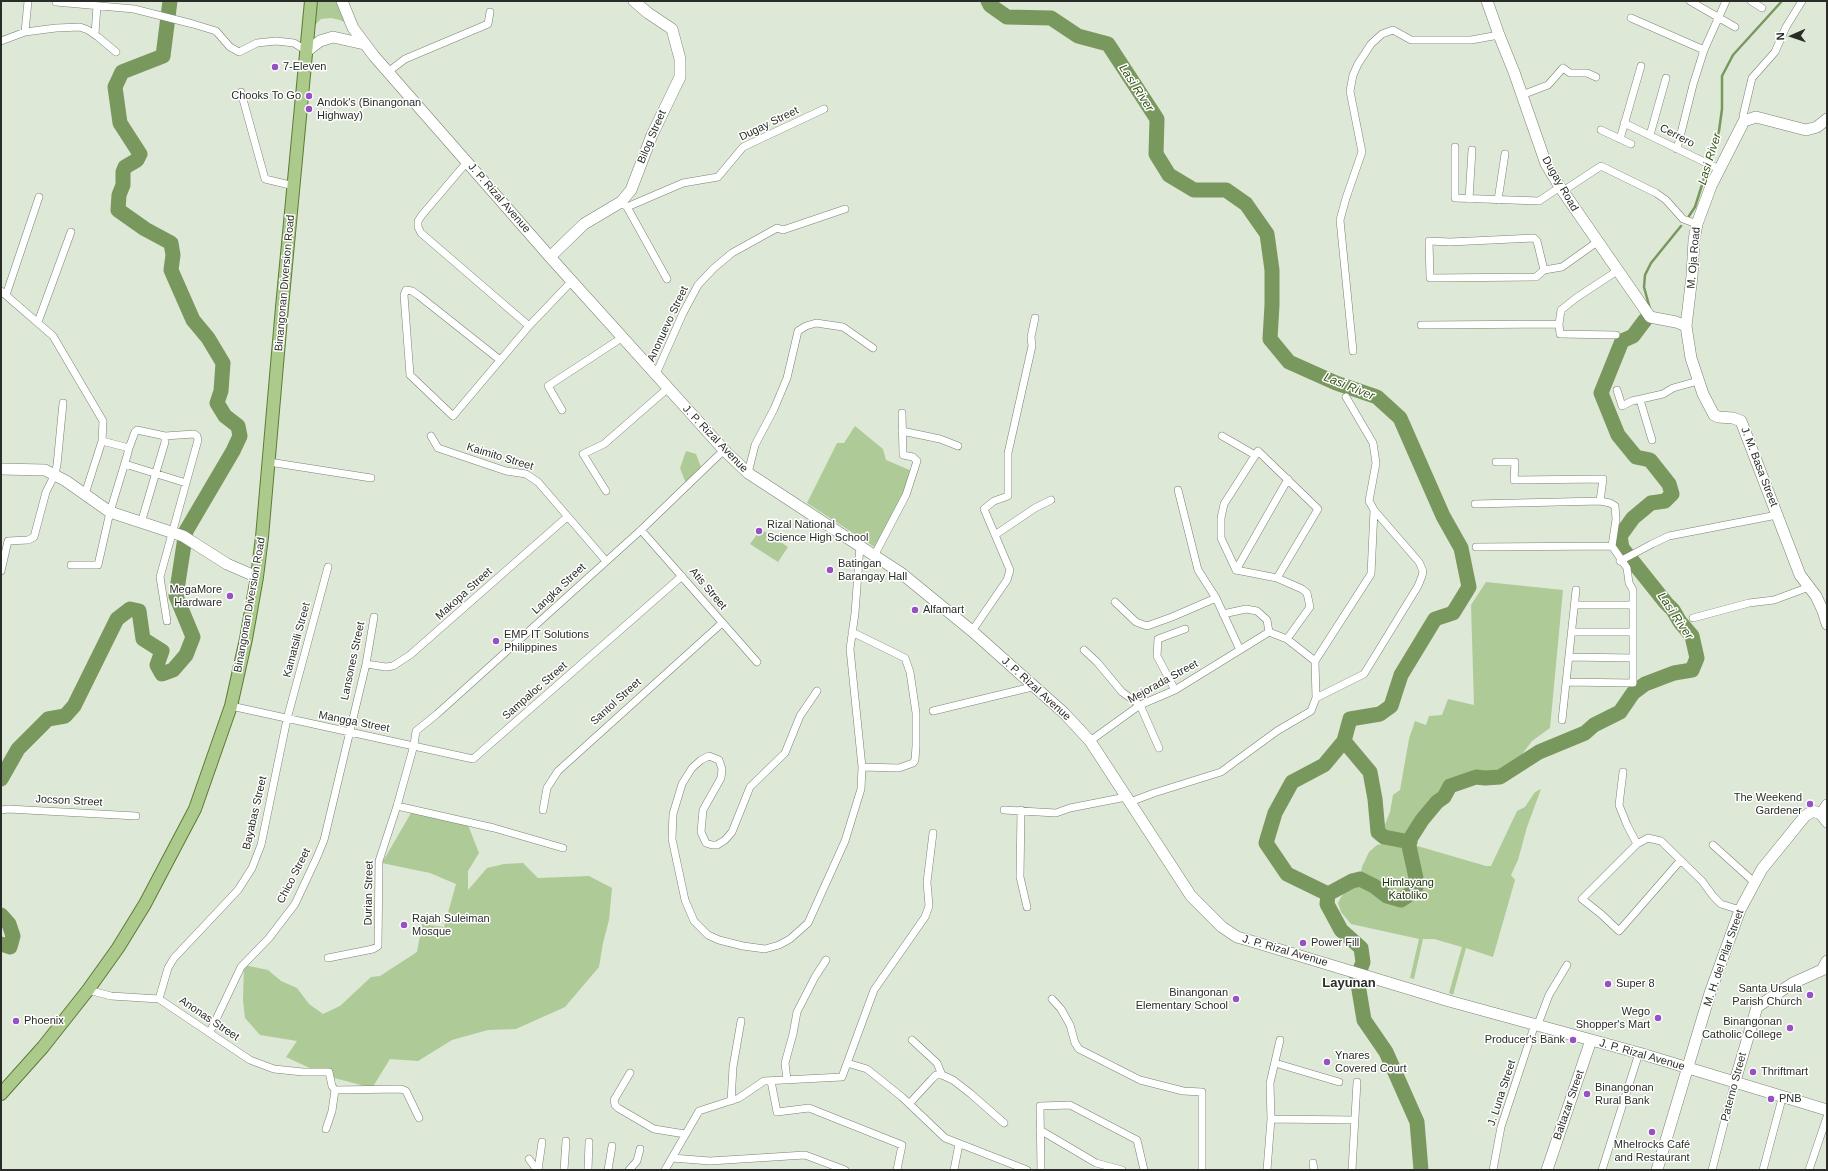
<!DOCTYPE html>
<meta charset="utf-8">
<style>
body{margin:0}
#map{position:relative;width:1828px;height:1171px;overflow:hidden;background:#dee8d6;font-family:Helvetica,sans-serif}
canvas{display:block}
.frame{position:absolute;inset:0;border:2px solid #2a2d27;pointer-events:none}
.north{position:absolute;left:1772px;top:16px;width:40px;height:40px;-webkit-text-stroke:3px #fff;paint-order:stroke;rotate:268deg;font-size:11px;font-weight:700;line-height:16px;text-align:center;color:#2a2d27}
.north::after{content:'';display:block;margin:auto;width:14px;height:18px;background:#2a2d27;clip-path:polygon(50% 0,100% 100%,50% 72%,0 100%)}
</style>
<div id="map">
<canvas width="1828" height="1171"></canvas>
<div class="frame"></div>
<div class="north">N</div>
</div>
<script>
const ctx = document.querySelector('canvas').getContext('2d');
ctx.lineJoin = 'round';
function fillPath(path, color) { ctx.fillStyle = color; ctx.fill(path, 'evenodd'); }
const shape = rows => new Path2D(rows.map(r => 'M' + r).join(''));
function trace(path, color, width, dash) { ctx.strokeStyle = color; ctx.lineWidth = width; ctx.lineCap = dash ? 'butt' : 'round'; ctx.setLineDash(dash || []); ctx.stroke(path); }
function write(font, color, halo, rows, align = 'center') {
  ctx.font = font + ' Helvetica,sans-serif'; ctx.lineWidth = 3; ctx.setLineDash([]); ctx.textBaseline = 'middle'; ctx.strokeStyle = halo; ctx.fillStyle = color; for (const [text, x, y, turn = 0] of rows) {
    ctx.save(); ctx.translate(x, y); ctx.rotate((+turn || 0) * Math.PI / 180); ctx.textAlign = isNaN(turn) ? turn : align; if (halo) ctx.strokeText(text, 0, 0); ctx.fillText(text, 0, 0); ctx.restore();
  }
}
fillPath(shape([
 [316,1,341,1,352,26,340,20,331,18,321,19,315,25],
 [855,426,883,449,886,460,912,471,903,496,876,548,807,503,837,443,844,443],
 [686,451,696,454,701,467,689,481,685,481,680,468],
 [761,529,788,547,778,562,750,544],
 [1486,582,1563,590,1550,728,1532,741,1517,761,1508,768,1478,775,1448,786,1420,818,1413,832,1407,835,1407,843,1486,866,1491,866,1517,811,1525,807,1535,792,1541,789,1527,827,1518,860,1511,875,1515,880,1493,957,1466,948,1453,995,1449,993,1462,947,1434,939,1423,939,1414,979,1410,978,1419,939,1351,924,1341,912,1338,903,1341,897,1347,890,1361,885,1360,876,1362,867,1369,852,1377,845,1393,842,1393,835,1382,832,1390,812,1393,795,1400,790,1409,739,1415,721,1426,725,1429,716,1442,715,1448,699,1474,705,1471,605],
 [411,813,468,825,479,853,468,871,468,890,487,868,504,864,523,863,538,878,589,876,612,888,609,920,603,943,599,967,565,1007,516,1029,488,1030,452,1040,418,1061,390,1059,372,1088,327,1076,286,1057,297,1041,260,1035,245,1018,243,1000,244,965,268,970,281,981,297,988,309,1004,323,1014,340,1006,371,977,380,976,417,952,422,924,444,927,456,884,430,873,382,863]
]), '#aeca97');
trace(shape([
 [1689,216,1695,207,1719,131,1722,109,1722,76,1733,55,1782,1],
 [1650,309,1644,287,1645,275,1651,263,1681,226]
]), '#79985e', 2.5);
trace(shape([
 [988,1,990,5,1007,17,1051,18,1078,36,1108,44,1157,119,1156,154,1169,175,1194,190,1226,190,1246,204,1267,234,1272,270,1272,305,1270,339,1289,362,1336,383,1377,397,1400,418,1443,516,1461,548,1469,587,1453,613,1435,619,1401,675,1391,706,1380,714,1350,719,1344,741,1324,765,1292,782,1275,813,1266,843,1287,874,1328,894],
 [1344,741,1370,772,1375,799,1378,832,1384,837,1410,842],
 [1,779,18,749,48,719,65,716,74,706,117,619,130,609,139,611,143,639,162,651,157,665,162,674,173,670,186,655,193,637,176,596,186,531,233,451,240,436,238,426,225,416,217,403,221,391,223,363,208,338,193,320,171,270,173,255,171,243,145,229,118,210,119,195,123,185,123,172,125,167,137,160,140,154,120,123,115,87,122,72,163,56,170,1],
 [1,915,9,924,13,936,10,947,1,944],
 [1421,1170,1417,1122,1386,1052,1364,1020,1357,978,1363,962,1361,948,1341,930,1327,904,1328,894,1352,881,1360,879,1374,886,1387,896,1401,900,1413,892,1416,887,1416,878,1409,846,1410,839,1422,820,1437,802,1444,797,1450,786,1476,777,1485,778,1500,777,1539,752,1585,733,1594,725,1620,712,1633,693,1645,684,1674,673,1692,670,1697,658,1692,636,1680,622,1673,610,1666,603,1622,548,1620,536,1633,518,1651,503,1665,501,1672,494,1669,484,1650,460,1636,457,1618,435,1601,393,1622,341,1633,336,1645,320]
]), '#79985e', 15);
const street = shape([
 [1690,1,1735,27],
 [1751,1,1762,8],
 [56,2,134,9,193,24,216,31,230,47,239,52,257,43,276,41,294,43,307,51],
 [1631,18,1704,50],
 [25,32,28,1],
 [95,34,97,6],
 [1,41,25,32,56,28,80,27,88,30,98,37,116,52],
 [388,72,405,59,488,24,490,12],
 [241,92,265,179,294,186],
 [1522,95,1548,85,1563,68,1570,73,1587,73,1596,77],
 [1744,121,1743,116,1752,78,1775,52,1786,27,1802,1],
 [1624,123,1719,169],
 [1601,130,1631,144],
 [1650,135,1666,78],
 [1620,139,1641,66],
 [1455,147,1455,198,1539,201,1560,187],
 [1677,149,1693,85,1704,50,1726,1],
 [467,162,422,215,418,221,418,227,421,233,529,326],
 [1563,191,1601,166,1656,193,1666,200,1683,219,1697,224],
 [1469,199,1472,150],
 [1498,200,1505,154],
 [621,202,627,207,683,183,718,177,743,147,824,109],
 [627,207,667,279],
 [1544,270,1537,241,1534,238,1450,242,1429,241,1430,278,1536,277,1544,270,1562,267,1597,242],
 [1,291,53,336,103,421,102,441,85,494],
 [6,295,39,197],
 [38,322,71,232],
 [1421,325,1559,324],
 [1616,335,1560,334,1559,324,1561,310,1576,298,1617,271],
 [1353,351,1340,220,1346,198,1362,152,1350,91,1353,75,1358,64,1371,44,1382,34,1393,30,1411,40,1471,40,1499,35],
 [500,360,418,295,412,291,406,290,404,295,410,375,453,416,529,326,572,281],
 [656,374,683,313,698,285,714,268,732,253,777,228,783,230,845,209],
 [1617,390,1622,406,1632,401,1663,394,1673,388,1698,381],
 [1640,400,1652,440],
 [562,410,548,386,623,337],
 [902,431,940,439,958,446],
 [165,436,194,434,197,436,198,440,160,577,167,621],
 [431,436,438,448,506,471,526,474,538,482,606,561],
 [1222,436,1255,455],
 [129,448,135,432,137,430,165,436,165,442,141,523],
 [269,462,371,478],
 [1496,462,1515,462,1514,480,1603,479,1600,501,1610,503,1615,506,1616,519,1612,546,1627,568,1629,583,1633,590,1633,683,1566,682],
 [125,464,186,483],
 [748,473,755,445,774,409,787,378,798,331,806,326,816,323,843,327,873,348],
 [1178,490,1198,570,1216,598,1240,650],
 [606,491,583,454,604,444,667,389],
 [1475,504,1600,501],
 [641,530,757,662],
 [995,535,1035,508,1051,500],
 [1476,547,1612,546],
 [874,556,906,495,917,461,913,457,903,455,902,413],
 [1620,561,1652,544,1669,536,1777,515],
 [71,565,98,565,110,512,127,456,129,448,102,441],
 [1236,570,1221,538,1221,518,1224,504,1258,451,1318,509,1277,578],
 [1236,570,1277,578,1302,589,1307,593,1310,607,1287,639],
 [1236,570,1288,479],
 [1,571,8,541,28,540,34,537,46,492,55,474,57,465,63,403],
 [1115,602,1136,622,1147,626,1172,617,1216,598],
 [1575,605,1633,605],
 [1223,614,1246,609,1257,611,1267,620,1269,632],
 [1693,618,1749,603,1774,600,1809,587],
 [972,631,1007,580,1010,570,984,509,994,501,1008,496,1008,453,1032,346,1031,337,1035,318],
 [852,632,905,658,910,672,916,713,916,746,915,760,913,763,899,768,862,767],
 [1269,632,1287,639,1315,661],
 [1572,632,1633,632],
 [1084,650,1097,662,1122,692,1140,705,1159,748],
 [1569,657,1633,658],
 [366,664,386,667,393,666,410,655,567,517],
 [1175,690,1157,656,1158,639,1185,629],
 [817,691,800,716,785,753,750,787,732,832,725,840,717,845,712,845,706,843,701,832,703,810,721,778,722,769,719,760,709,756,701,760,692,768,682,784,673,814,672,839,685,900,694,921,708,935,719,940,743,946,765,949,779,945,790,939,808,923,845,841,861,789,862,767,850,649,855,613,860,546],
 [1316,698,1364,674,1418,586,1422,576,1423,571,1419,562,1374,510],
 [231,706,473,759,682,576],
 [933,711,1036,686],
 [1562,720,1576,590],
 [1090,741,1140,705,1175,690,1269,632],
 [1623,772,1619,805,1627,825,1637,844],
 [1130,802,1154,793,1221,772,1277,731,1311,711,1316,698,1315,661,1371,574,1374,510,1369,501,1376,463,1373,443,1346,397],
 [397,806,494,828,563,848],
 [1,810,8,809,136,816],
 [543,810,547,788,558,771,722,623],
 [1004,810,1056,813,1070,808,1126,797],
 [1021,810,1020,877,1027,907],
 [1713,845,1754,882],
 [1680,861,1619,931,1601,914,1582,899,1637,844,1648,838,1661,841,1702,881,1713,896,1721,904,1740,910],
 [328,958,373,949,378,946,379,861,397,806,414,745,416,731,437,714,641,530,724,450],
 [88,990,111,996,159,999,250,1060,274,1069,303,1072,329,1072,332,1086,335,1090,401,1089,406,1091,419,1118],
 [159,999,168,968,174,958,238,890,252,868,261,845,287,719,328,567],
 [1052,999,1061,1009,1070,1025,1075,1043,1079,1049,1140,1080,1183,1091,1202,1092,1202,1170],
 [1538,1024,1549,995,1567,965],
 [210,1032,241,967,269,938,295,904,317,857,324,840,366,664,374,617],
 [912,1040,937,1063,942,1075],
 [847,1063,867,1069,902,1097,945,1138,1027,1170],
 [1275,1063,1339,1082],
 [630,1073,614,1100,615,1105,618,1108,654,1129,685,1134],
 [787,1080,785,1063,793,1034,797,1012,815,977,826,960],
 [771,1081,777,1112,809,1108,902,1145,897,1170],
 [731,1101,733,1067,741,1021],
 [909,1104,932,1079,936,1075,942,1075,953,1080,971,1094,1004,1123],
 [1271,1119,1355,1120],
 [326,1129,332,1111,335,1090],
 [1040,1130,1096,1163,1122,1170],
 [672,1158,710,1161,805,1155,845,1170],
 [529,1159,537,1170],
 [1313,1163,1314,1170],
 [538,1170,542,1142],
 [564,1170,566,1141],
 [588,1170,589,1142],
 [608,1170,612,1146],
 [629,1170,637,1161,640,1149],
 [665,1170,699,1111,739,1098,764,1081,842,1077,874,990,925,917,929,906,927,882,933,833],
 [954,1170,959,1144],
 [1041,1170,1040,1106,1070,1105,1137,1140,1144,1170],
 [1267,1170,1271,1119,1270,1083,1280,1040],
 [1352,1170,1357,1082],
 [1493,1170,1501,1127,1535,1024],
 [1602,1170,1639,1053],
 [1712,1170,1735,1081],
 [1763,1170,1783,1095],
 [1809,1170,1827,1117]
]);
const secondary = shape([
 [342,1,353,28,374,56,550,257,724,450,748,473,901,573,972,631,1064,713,1090,741,1191,896,1222,927,1237,937,1251,941,1449,1001,1639,1053,1827,1110],
 [1487,1,1499,35,1514,72,1546,164,1560,187,1648,314,1650,317,1676,322,1686,326],
 [307,51,320,41,333,37,364,44],
 [1827,119,1817,127,1806,130,1756,117,1744,121,1711,186,1697,224,1694,240,1692,276,1686,326,1691,358,1703,394,1714,415,1718,417,1733,418,1741,421,1800,575,1816,596,1823,611,1827,624],
 [550,257,584,224,621,202,631,190,652,135,680,77,680,59,672,29,648,13,634,1],
 [1,469,45,470,66,481,110,512,183,536,227,564,257,577],
 [1821,814,1827,805],
 [1735,1081,1757,1007,1793,983,1822,970,1827,961],
 [1547,1170,1591,1040],
 [1657,1170,1710,993,1740,910,1762,869,1805,816,1813,811,1821,814,1827,822]
]);
const primary = shape([
 [1,1094,43,1047,88,990,118,948,145,904,195,809,231,706,246,639,257,577,262,537,282,307,311,1]
]);
trace(street, '#7a8373', 8);
trace(secondary, '#7a8373', 12);
trace(primary, '#5a7c35', 14);
trace(street, '#fff', 7);
trace(secondary, '#fff', 11);
trace(primary, '#acca8b', 12);
for (const [x, y, r, color] of [
 [275,67,4,"#9651c5"],
 [309,96,4,"#9651c5"],
 [309,109,4,"#9651c5"],
 [759,531,4,"#9651c5"],
 [830,570,4,"#9651c5"],
 [230,596,4,"#9651c5"],
 [915,610,4,"#9651c5"],
 [496,641,4,"#9651c5"],
 [1810,804,4,"#9651c5"],
 [404,925,4,"#9651c5"],
 [1303,943,4,"#9651c5"],
 [1608,984,4,"#9651c5"],
 [1810,995,4,"#9651c5"],
 [1236,999,4,"#9651c5"],
 [1658,1018,4,"#9651c5"],
 [16,1021,4,"#9651c5"],
 [1790,1028,4,"#9651c5"],
 [1573,1040,4,"#9651c5"],
 [1327,1062,4,"#9651c5"],
 [1753,1072,4,"#9651c5"],
 [1587,1094,4,"#9651c5"],
 [1771,1099,4,"#9651c5"],
 [1652,1132,4,"#9651c5"]
]) { const dot = new Path2D(); dot.arc(x, y, r, 0, 2 * Math.PI); ctx.fillStyle = color; ctx.fill(dot); trace(dot, '#fff', 1.5); }
write('11px', '#2a2d27', '#fff', [
 ["7-Eleven",283,67],
 ["Chooks To Go",301,96,"right"],
 ["Andok's (Binangonan",317,103],
 ["Highway)",317,116],
 ["Rizal National",767,525],
 ["Science High School",767,538],
 ["Batingan",838,564],
 ["Barangay Hall",838,577],
 ["MegaMore",222,590,"right"],
 ["Hardware",222,603,"right"],
 ["Alfamart",923,610],
 ["EMP IT Solutions",504,635],
 ["Philippines",504,648],
 ["The Weekend",1802,798,"right"],
 ["Gardener",1802,811,"right"],
 ["Rajah Suleiman",412,919],
 ["Mosque",412,932],
 ["Power Fill",1311,943],
 ["Super 8",1616,984],
 ["Santa Ursula",1802,989,"right"],
 ["Parish Church",1802,1002,"right"],
 ["Binangonan",1228,993,"right"],
 ["Elementary School",1228,1006,"right"],
 ["Wego",1650,1012,"right"],
 ["Shopper's Mart",1650,1025,"right"],
 ["Phoenix",24,1021],
 ["Binangonan",1782,1022,"right"],
 ["Catholic College",1782,1035,"right"],
 ["Producer's Bank",1565,1040,"right"],
 ["Ynares",1335,1056],
 ["Covered Court",1335,1069],
 ["Thriftmart",1761,1072],
 ["Binangonan",1595,1088],
 ["Rural Bank",1595,1101],
 ["PNB",1779,1099],
 ["Mhelrocks Café",1652,1145,"center"],
 ["and Restaurant",1652,1158,"center"]
], 'left');
write('11px', '#2a2d27', '#fff', [
 ["Dugay Street",769,124,-26],
 ["Cerrero",1677,136,27],
 ["Bilog Street",652,137,-67],
 ["Dugay Road",1560,184,60],
 ["J. P. Rizal Avenue",499,198,49],
 ["M. Oja Road",1694,258,-85],
 ["Binangonan Diversion Road",285,283,-85],
 ["Anonuevo Street",668,324,-65],
 ["J. P. Rizal Avenue",715,439,46],
 ["Kaimito Street",500,457,17],
 ["J. M. Basa Street",1759,467,69],
 ["Langka Street",559,589,-43],
 ["Atis Street",708,589,50],
 ["Makopa Street",464,594,-42],
 ["Binangonan Diversion Road",250,605,-80],
 ["Kamatsili Street",297,640,-75],
 ["Lansones Street",353,661,-78],
 ["Mejorada Street",1163,682,-29],
 ["J. P. Rizal Avenue",1036,689,42],
 ["Sampaloc Street",535,691,-41],
 ["Santol Street",616,702,-42],
 ["Mangga Street",354,722,11],
 ["Jocson Street",69,801,3],
 ["Bayabas Street",255,813,-77],
 ["Chico Street",294,876,-63],
 ["Durian Street",369,893,-89],
 ["J. P. Rizal Avenue",1285,951,16],
 ["M. H. del Pilar Street",1724,958,-71],
 ["Anonas Street",209,1019,34],
 ["J. P. Rizal Avenue",1642,1055,16],
 ["Paterno Street",1734,1087,-75],
 ["J. Luna Street",1502,1093,-72],
 ["Baltazar Street",1569,1105,-71]
]);
write('11px', '#21350a', '#fff', [
 ["Himlayang",1408,883],
 ["Katoliko",1408,896]
]);
write('italic 12px', '#355214', '#fff', [
 ["Lasi River",1136,88,57],
 ["Lasi River",1710,159,-73],
 ["Lasi River",1349,387,22],
 ["Lasi River",1675,616,56]
]);
write('bold 13px', '#2a2d27', '#fff', [
 ["Layunan",1349,983]
]);
</script>
